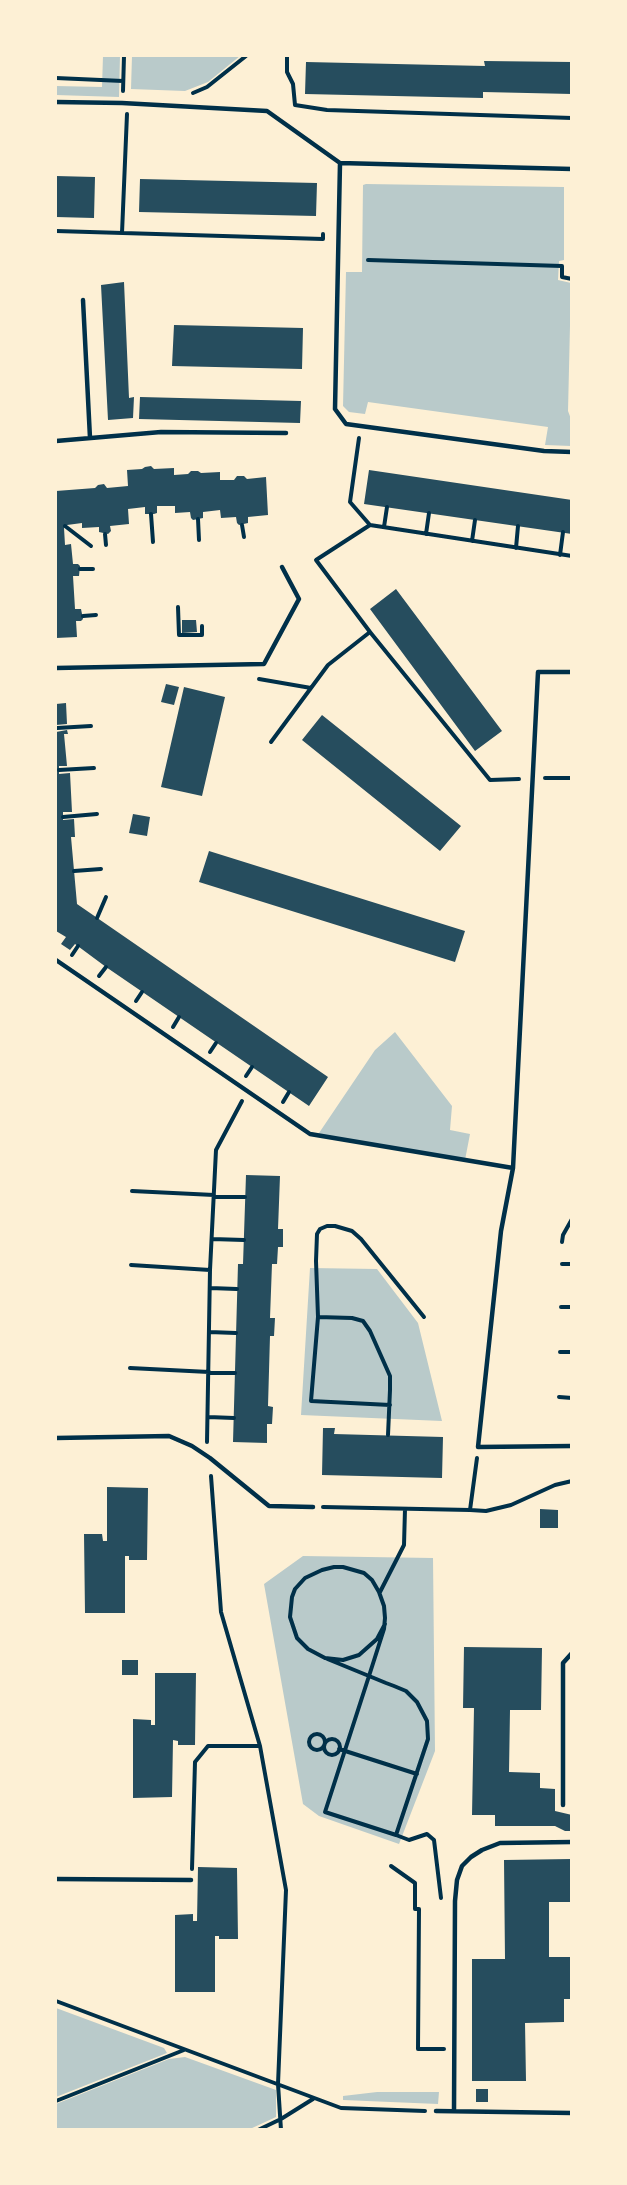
<!DOCTYPE html>
<style>
body{margin:0}
#map{position:relative;width:627px;height:2185px;overflow:hidden;background:#fdf0d5;font-family:Figtree,sans-serif}
canvas{display:block}
.frame{position:absolute;inset:0;border:57px solid #fdf0d5;pointer-events:none}
</style>
<div id="map">
<canvas width="627" height="2185"></canvas>
<div class="frame"></div>
</div>
<script>
const ctx = document.querySelector('canvas').getContext('2d');
ctx.lineJoin = 'round';
function fillPath(path, color) { ctx.fillStyle = color; ctx.fill(path, 'evenodd'); }
const shape = rows => new Path2D(rows.map(r => 'M' + r).join(''));
function trace(path, color, width, dash) { ctx.strokeStyle = color; ctx.lineWidth = width; ctx.lineCap = dash ? 'butt' : 'round'; ctx.setLineDash(dash || []); ctx.stroke(path); }
fillPath(shape([
 [103,56,120,56,119,97,56,95,56,86,102,87],
 [132,56,240,56,208,82,185,91,131,89],
 [366,184,564,187,564,260,559,261,558,280,571,283,568,411,571,419,571,446,545,445,548,427,368,402,365,414,349,412,343,406,346,272,362,272,363,185],
 [395,1032,452,1106,450,1130,470,1134,465,1160,317,1136,375,1050],
 [310,1268,377,1269,418,1323,442,1421,301,1415],
 [303,1556,433,1558,435,1751,399,1844,319,1816,303,1804,264,1584],
 [56,2008,164,2048,167,2053,56,2097],
 [185,2057,276,2090,276,2117,250,2129,56,2129,56,2104,169,2059],
 [377,2092,439,2092,438,2104,343,2100,343,2096]
]), '#b9caca');
fillPath(shape([
 [484,61,572,62,572,94,483,92,483,98,305,94,306,62,485,66],
 [56,176,95,177,94,218,56,217],
 [140,179,317,183,316,216,139,212],
 [124,282,129,398,134,397,133,418,108,420,101,285],
 [174,325,303,328,302,369,172,366],
 [140,397,301,401,300,423,139,419],
 [151,466,154,469,174,468,174,475,188,474,191,471,198,471,201,473,220,472,220,480,234,480,237,476,244,476,247,479,266,477,268,515,248,517,248,523,239,525,237,523,236,517,221,518,220,510,203,512,203,518,193,520,191,518,190,512,175,513,175,506,157,506,157,513,154,514,145,514,145,507,128,509,129,524,110,526,111,531,108,534,99,532,99,527,82,528,82,523,67,525,64,528,65,545,71,544,73,564,78,564,80,566,79,576,73,576,75,609,81,609,83,619,81,621,76,621,77,637,56,638,56,491,95,488,98,485,104,484,107,488,128,486,127,470,142,469,145,467],
 [369,470,572,500,572,534,364,504],
 [396,589,502,731,475,751,370,609],
 [182,620,196,620,197,632,182,633],
 [166,684,179,687,174,705,161,702],
 [184,687,225,697,202,796,161,787],
 [66,703,67,724,56,725,56,704],
 [322,715,461,826,440,851,302,740],
 [67,730,68,734,64,734,67,766,59,766,59,774,70,773,72,812,63,812,63,820,74,819,75,837,71,837,77,904,328,1077,309,1106,106,967,75,944,70,950,61,944,66,937,56,931,56,732],
 [133,814,150,817,147,836,129,833],
 [209,851,465,931,455,962,199,882],
 [246,1175,280,1176,278,1229,283,1229,283,1247,278,1247,277,1264,272,1264,270,1318,275,1318,274,1336,270,1336,268,1406,273,1407,272,1424,267,1424,267,1443,233,1442,238,1264,243,1264],
 [323,1428,335,1428,334,1434,443,1437,442,1478,322,1475],
 [107,1487,148,1488,147,1560,129,1560,129,1556,125,1556,125,1613,85,1613,84,1534,102,1534,103,1541,107,1541],
 [540,1509,558,1510,558,1528,540,1528],
 [464,1647,542,1648,541,1710,510,1710,509,1772,540,1773,540,1788,555,1789,555,1811,572,1815,572,1831,565,1831,555,1826,495,1826,495,1815,472,1815,474,1708,463,1708],
 [122,1660,138,1660,138,1675,122,1675],
 [155,1673,196,1673,195,1745,178,1745,178,1741,173,1740,172,1797,133,1798,133,1719,151,1720,151,1725,155,1725],
 [572,1859,572,1902,549,1902,549,1957,572,1957,572,1999,564,1999,564,2022,525,2023,526,2081,472,2081,472,1959,505,1959,504,1860],
 [198,1867,237,1868,238,1939,219,1939,219,1936,215,1936,215,1992,175,1992,175,1915,193,1914,193,1921,197,1921],
 [476,2089,488,2089,488,2102,476,2102]
]), '#264d5e');
trace(shape([
 [287,56,287,72,293,84,295,105,327,110,572,118],
 [56,78,123,81],
 [123,91,124,56],
 [193,93,207,87,246,56],
 [56,231,323,239,323,234],
 [122,233,127,114],
 [368,260,562,266,562,277,572,279],
 [359,438,350,502,370,525,572,556],
 [151,514,153,542],
 [198,519,199,540],
 [242,525,244,537],
 [65,526,91,546],
 [384,527,387,507],
 [105,534,106,545],
 [426,534,429,513],
 [472,541,475,520],
 [516,548,518,526],
 [560,555,563,532],
 [80,569,93,569],
 [178,607,179,635,202,635,202,626],
 [83,616,96,615],
 [370,632,316,560,370,525],
 [259,679,311,688],
 [57,728,91,726],
 [271,742,328,665,370,632,490,780,519,779],
 [59,770,94,768],
 [545,778,572,778],
 [63,817,97,814],
 [74,871,101,869],
 [97,918,106,897],
 [72,955,78,946],
 [99,976,106,967],
 [136,1001,142,992],
 [173,1027,179,1017],
 [210,1052,216,1043],
 [246,1076,252,1067],
 [283,1102,289,1092],
 [132,1191,214,1195],
 [214,1197,245,1197],
 [212,1239,244,1240],
 [562,1242,563,1235,572,1219],
 [562,1264,572,1264],
 [131,1265,210,1270],
 [210,1288,237,1289],
 [561,1307,572,1307],
 [318,1317,316,1261,317,1234,320,1229,327,1226,335,1226,352,1231,361,1239,424,1317],
 [209,1332,236,1333],
 [560,1352,572,1352],
 [130,1368,209,1372],
 [209,1373,235,1373],
 [559,1397,572,1398],
 [208,1417,234,1418],
 [388,1435,390,1390,390,1376,370,1331,363,1321,352,1318,318,1317,311,1401,390,1405],
 [207,1442,210,1270,216,1150,242,1101],
 [211,1476,221,1612,260,1746,286,1890,278,2084,281,2130],
 [323,1507,470,1510,477,1458],
 [470,1510,486,1511,511,1505,555,1485,572,1481],
 [380,1592,404,1545,405,1509],
 [325,1658,369,1676,386,1683,394,1686,406,1691,417,1702,427,1721,428,1739,396,1835,325,1812,369,1676,384,1629,385,1618,384,1606,379,1592,372,1580,364,1573,343,1567,334,1567,322,1570,305,1578,295,1589,292,1597,290,1617,297,1638,308,1649,325,1658,343,1660,359,1655,377,1639,385,1624],
 '309 1742a8 8 0 1 1 16 0a8 8 0 1 1-16 0Z',
 '324 1747a8 8 0 1 1 16 0a8 8 0 1 1-16 0Z',
 [339,1749,417,1774],
 [396,1835,409,1840,427,1834,434,1840,441,1898],
 [391,1866,415,1883,415,1909,419,1909,418,2049,444,2049],
 [192,1869,195,1762,208,1746,260,1746],
 [56,2001,341,2108,425,2111],
 [56,2101,184,2050],
 [258,2130,281,2119,313,2099]
]), '#003049', 4);
trace(shape([
 [56,102,122,103,267,111,340,163],
 [572,169,340,163,335,409,346,424,544,451,572,452],
 [83,300,90,438],
 [56,441,161,432,286,433],
 [56,668,264,664,299,599,282,567],
 [572,672,538,672,513,1168,501,1231,478,1447,572,1446],
 [56,960,310,1134,513,1168],
 [56,1438,169,1436,192,1446,210,1458,269,1506,313,1507],
 [563,1805,563,1663,572,1653],
 [56,1879,191,1880],
 [436,2111,572,2113],
 [454,2111,455,1901,457,1880,462,1866,471,1857,482,1850,500,1843,572,1842]
]), '#003049', 4.5);
</script>
